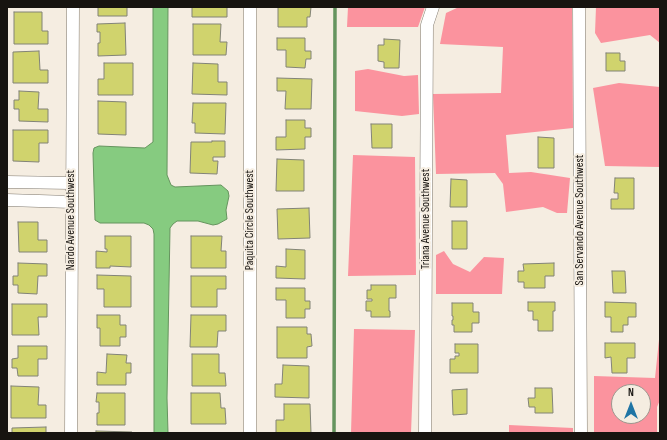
<!DOCTYPE html>
<style>
body{margin:0}
#map{position:relative;width:667px;height:440px;overflow:hidden;background:#f5ede1;font-family:"Sofia Sans Condensed",sans-serif}
canvas{display:block}
.frame{position:absolute;inset:0;border:8px solid #171410;pointer-events:none}
.north{position:absolute;left:611px;top:384px;width:40px;height:40px;box-sizing:border-box;background:#f5ede1;border:1px solid #9c968d;border-radius:50%;rotate:0deg;font-size:11px;font-weight:700;line-height:16px;text-align:center;color:#171410}
.north::after{content:'';display:block;margin:auto;width:14px;height:18px;background:#2075a5;clip-path:polygon(50% 0,100% 100%,50% 72%,0 100%)}
</style>
<div id="map">
<canvas width="667" height="440"></canvas>
<div class="frame"></div>
<div class="north">N</div>
</div>
<script>
const ctx = document.querySelector('canvas').getContext('2d');
ctx.lineJoin = 'round';
function fillPath(path, color) { ctx.fillStyle = color; ctx.fill(path, 'evenodd'); }
const shape = rows => new Path2D(rows.map(r => 'M' + r).join(''));
function trace(path, color, width, dash) { ctx.strokeStyle = color; ctx.lineWidth = width; ctx.lineCap = dash ? 'butt' : 'round'; ctx.setLineDash(dash || []); ctx.stroke(path); }
function write(font, color, halo, rows, align = 'center') {
  ctx.font = font + ' "Sofia Sans Condensed",sans-serif'; ctx.lineWidth = 4; ctx.setLineDash([]); ctx.textBaseline = 'middle'; ctx.strokeStyle = halo; ctx.fillStyle = color; for (const [text, x, y, turn = 0] of rows) {
    ctx.save(); ctx.translate(x, y); ctx.rotate((+turn || 0) * Math.PI / 180); ctx.textAlign = isNaN(turn) ? turn : align; if (halo) ctx.strokeText(text, 0, 0); ctx.fillText(text, 0, 0); ctx.restore();
  }
}
fillPath(shape([
 [348,7,425,7,418,27,347,27],
 [459,7,572,7,573,128,506,135,509,173,531,172,570,178,567,213,557,213,543,207,506,212,503,184,495,173,436,174,433,94,501,93,503,47,440,44,446,13],
 [596,7,660,7,660,43,650,35,601,43,595,33],
 [368,69,404,76,418,75,419,114,402,116,355,111,355,71],
 [619,83,660,87,660,167,605,166,593,88],
 [353,155,415,157,416,275,348,276],
 [444,251,453,264,470,272,484,257,504,258,502,294,436,294,436,255],
 [354,329,415,330,411,433,351,433],
 [660,330,660,400,657,407,657,433,594,433,594,376,655,378],
 [619,392,643,392,643,416,619,416],
 [509,425,573,428,573,433,509,433]
]), '#fb939e');
const water = shape([
 [153,7,168,7,167,175,171,185,175,187,221,185,228,191,229,196,226,210,227,219,218,224,213,225,198,221,177,221,173,224,170,228,167,398,168,433,154,433,154,234,153,229,149,225,144,223,100,223,95,220,93,153,94,148,99,146,145,148,153,142,153,7]
]);
fillPath(water, '#86cb80');
trace(water, '#65945e', 1);
trace(shape([
 [334,433,335,7]
]), '#65945e', 3.5);
const building = shape([
 [98,7,127,7,127,16,98,16,98,7],
 [192,7,227,7,227,17,192,17,192,7],
 [278,7,311,7,310,17,307,17,307,27,278,27,278,7],
 [14,12,42,12,42,31,48,31,48,44,14,44,14,12],
 [125,23,126,55,98,56,98,43,100,43,100,32,97,32,97,24,125,23],
 [193,24,221,24,220,42,227,42,226,55,193,55,193,24],
 [277,38,305,38,305,51,311,51,311,59,306,59,305,68,286,67,286,50,277,50,277,38],
 [384,39,400,40,399,68,384,68,384,62,378,61,378,45,384,45,384,39],
 [39,51,40,70,48,70,48,83,13,83,13,52,39,51],
 [606,53,620,53,620,61,625,61,625,71,606,71,606,53],
 [104,63,133,63,133,95,98,95,98,79,104,79,104,63],
 [193,63,218,64,218,82,227,82,227,95,192,94,193,63],
 [277,78,312,79,311,109,285,109,286,91,277,91,277,78],
 [19,91,39,92,38,109,48,109,48,122,19,121,19,109,14,109,14,100,19,100,19,91],
 [98,101,126,102,126,135,98,134,98,101],
 [193,103,226,103,225,134,195,133,195,123,192,123,193,103],
 [286,120,305,120,305,128,311,128,311,137,305,137,305,149,276,150,276,137,286,137,286,120],
 [371,124,392,124,392,148,372,148,371,124],
 [13,130,48,130,48,143,39,143,39,162,13,161,13,130],
 [538,137,554,138,554,168,538,168,538,137],
 [212,141,225,141,225,157,213,157,213,161,218,161,217,174,190,173,191,142,212,142,212,141],
 [277,159,304,160,304,191,276,191,277,159],
 [615,178,634,178,634,209,611,209,611,199,618,199,618,193,614,193,615,178],
 [451,179,467,180,467,207,450,207,451,179],
 [309,208,310,238,278,239,277,209,309,208],
 [452,221,467,221,467,249,452,249,452,221],
 [18,222,38,222,38,240,47,240,47,252,19,252,18,222],
 [105,236,131,236,131,267,110,266,110,268,96,268,96,251,107,252,107,249,105,249,105,236],
 [191,236,222,236,221,251,226,251,226,268,191,268,191,236],
 [286,249,305,250,305,279,276,278,276,266,286,267,286,249],
 [18,263,47,264,47,276,38,276,37,294,18,293,18,285,13,285,13,276,18,276,18,263],
 [554,263,554,276,545,276,545,288,524,288,524,282,518,282,518,271,524,271,523,264,554,263],
 [612,271,625,271,626,293,613,293,612,271],
 [97,275,131,276,131,307,104,307,104,289,97,289,97,275],
 [191,276,226,276,226,289,217,289,217,307,191,307,191,276],
 [371,285,396,285,396,298,389,298,389,311,390,311,390,317,371,317,371,311,366,311,366,301,372,301,372,299,367,299,367,290,371,290,371,285],
 [276,288,305,288,305,301,310,301,310,309,305,309,305,318,286,318,286,300,276,300,276,288],
 [528,302,555,302,555,311,553,311,553,331,538,331,538,320,533,320,533,311,528,311,528,302],
 [605,302,636,303,636,317,628,317,628,325,623,325,623,332,611,332,611,317,605,317,605,302],
 [452,303,473,303,473,312,479,312,479,323,472,323,472,332,454,332,454,325,452,325,452,320,453,320,453,316,452,316,452,303],
 [12,304,47,304,47,317,38,317,39,335,12,335,12,304],
 [97,315,120,315,120,325,126,325,126,337,120,337,120,346,100,346,100,328,97,328,97,315],
 [191,315,226,315,226,331,218,331,217,347,190,347,191,315],
 [277,327,307,327,307,334,311,334,312,346,307,347,307,358,277,358,277,327],
 [605,343,635,343,635,358,627,358,627,373,612,373,611,357,605,358,605,343],
 [455,344,478,344,478,373,450,373,450,359,455,359,455,356,459,356,459,353,455,353,455,344],
 [18,346,47,346,47,359,38,359,38,376,18,376,17,368,12,368,12,359,18,358,18,346],
 [107,354,127,355,126,363,131,363,131,373,126,373,126,385,97,385,97,372,106,373,107,354],
 [192,354,219,354,219,373,225,373,226,386,192,386,192,354],
 [283,365,309,366,309,398,275,397,275,384,282,384,283,365],
 [11,386,39,387,38,405,46,405,46,418,11,418,11,386],
 [535,388,552,388,553,413,535,413,535,407,529,407,528,398,535,398,535,388],
 [467,389,467,414,453,415,452,390,467,389],
 [97,393,125,393,125,425,97,425,97,413,99,413,99,402,96,402,97,393],
 [191,393,220,393,221,408,225,408,226,424,191,424,191,393],
 [284,404,310,404,311,433,276,433,276,420,284,420,284,404],
 [46,427,46,433,12,433,12,428,46,427],
 [96,431,132,432,132,433,96,433,96,431]
]);
fillPath(building, '#d0d36d');
trace(building, '#828377', 1);
const minor = shape([
 [579,7,581,433],
 [7,182,71,183],
 [7,200,71,202],
 [71,433,73,7],
 [250,433,250,7],
 [425,433,427,25,433,7]
]);
trace(minor, '#7f786d', 13);
trace(minor, '#fff', 12);
write('12px', '#171410', '#f5ede1', [
 ["Triana Avenue Southwest",426,219,-90],
 ["Nardo Avenue Southwest",71,220,-90],
 ["Paquita Circle Southwest",250,220,-90],
 ["San Servando Avenue Southwest",580,220,-90]
]);
</script>
